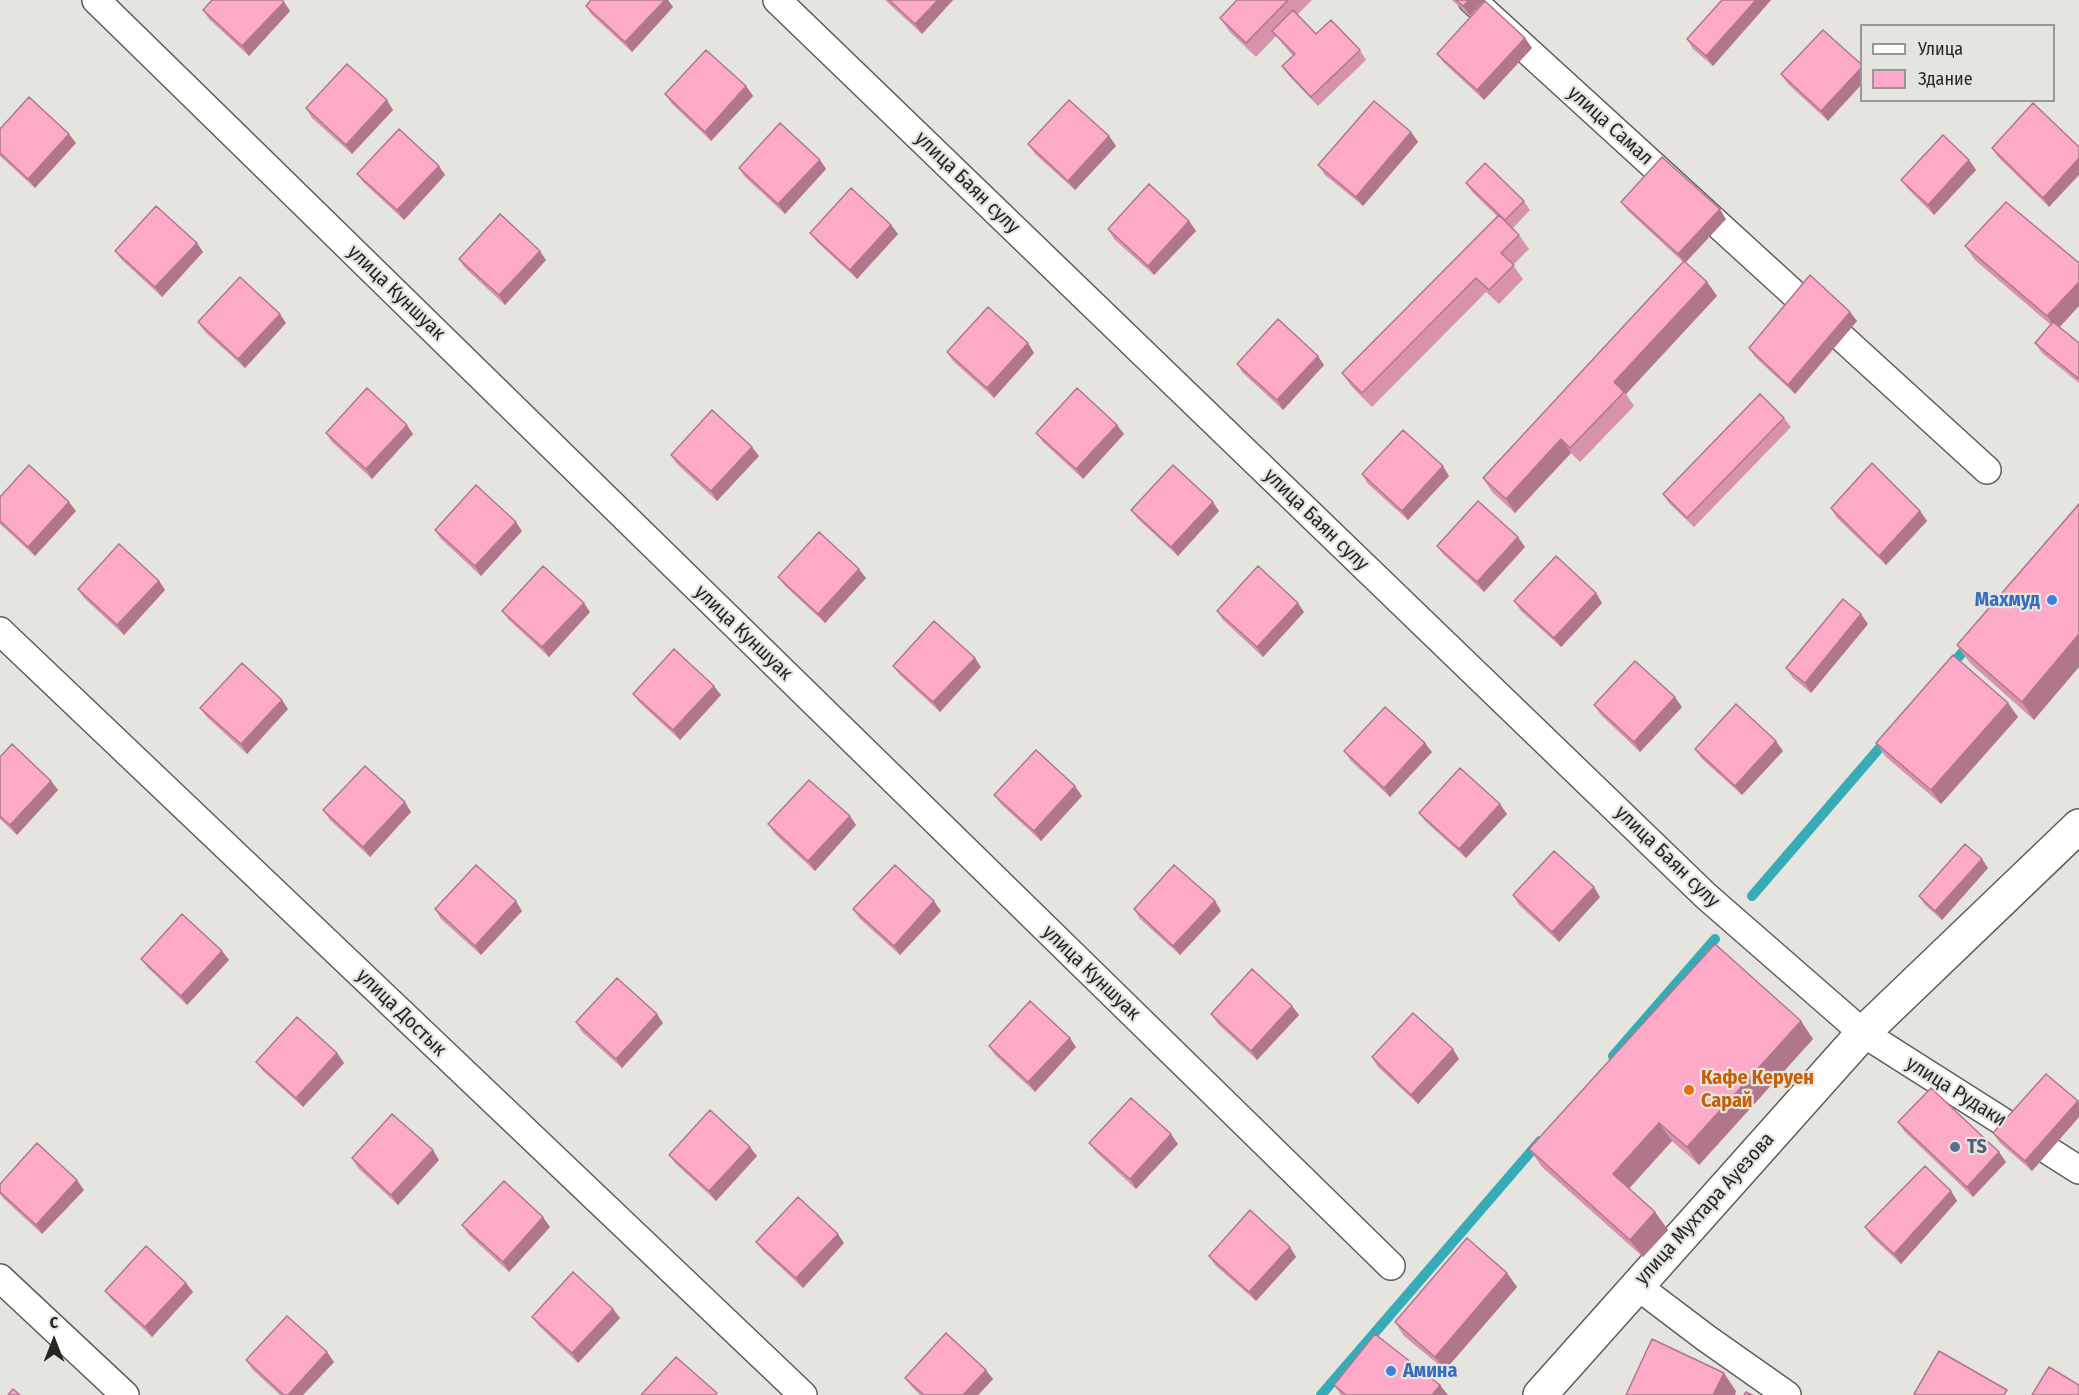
<!DOCTYPE html>
<meta charset="utf-8">
<style>
body{margin:0}
#map{position:relative;width:2079px;height:1395px;overflow:hidden;background:#e5e4de;font-family:"Fira Sans Condensed",sans-serif}
canvas{display:block}
.legend{position:absolute;left:1860px;top:24px;width:195px;height:78px;box-sizing:border-box;background:#e5e4de;border:2px solid #999894;margin:0;padding:8px 10px;list-style:none;font-size:18px;color:#272624}
.legend li{display:flex;align-items:center;gap:12px;height:30px}
.legend b{width:30px;border:2px solid #999894}
.north{position:absolute;left:24px;top:1311px;width:60px;height:60px;-webkit-text-stroke:4px #e5e4de;paint-order:stroke;rotate:0deg;font-size:16px;font-weight:700;line-height:24px;text-align:center;color:#272624}
.north::after{content:'';display:block;margin:auto;width:21px;height:27px;background:#272624;clip-path:polygon(50% 0,100% 100%,50% 72%,0 100%)}
</style>
<div id="map">
<canvas width="2079" height="1395"></canvas>
<ul class="legend">
<li><b style="height:8px;background:#fff"></b>Улица</li>
<li><b style="height:16px;background:#fcaac8"></b>Здание</li>
</ul>
<div class="north">С</div>
</div>
<script>
const ctx = document.querySelector('canvas').getContext('2d');
ctx.lineJoin = 'round';
const shape = rows => new Path2D(rows.map(r => 'M' + r).join(''));
function trace(path, color, width, dash) { ctx.strokeStyle = color; ctx.lineWidth = width; ctx.lineCap = dash ? 'butt' : 'round'; ctx.setLineDash(dash || []); ctx.stroke(path); }
function fillPath(path, color) { ctx.fillStyle = color; ctx.fill(path, 'evenodd'); }
function write(font, color, halo, rows, align = 'center') {
  ctx.font = font + ' "Fira Sans Condensed",sans-serif'; ctx.lineWidth = 4.5; ctx.setLineDash([]); ctx.textBaseline = 'middle'; ctx.strokeStyle = halo; ctx.fillStyle = color; for (const [text, x, y, turn = 0] of rows) {
    ctx.save(); ctx.translate(x, y); ctx.rotate((+turn || 0) * Math.PI / 180); ctx.textAlign = isNaN(turn) ? turn : align; if (halo) ctx.strokeText(text, 0, 0); ctx.fillText(text, 0, 0); ctx.restore();
  }
}
trace(shape([
 [1949,668,1972,641],
 [1752,896,1889,737],
 [1613,1056,1715,939],
 [1321,1395,1540,1141]
]), '#37acb8', 10);
const minor = shape([
 [96,0,1391,1266],
 [777,0,1706,896,1863,1033,2079,1170],
 [1472,0,1987,470],
 [0,631,803,1395],
 [0,1278,125,1395],
 [1636,1285,1706,1338,1787,1395]
]);
const primary = shape([
 [1540,1395,1863,1033,2079,826]
]);
trace(minor, '#5e5e58', 30);
trace(primary, '#5e5e58', 36);
trace(minor, '#fff', 27);
trace(primary, '#fff', 33);
fillPath(shape([
 [885,0,953,0,922,34],
 [1237,0,1312,0,1297,15,1316,34,1360,50,1366,60,1318,106,1289,76,1282,66,1293,56,1276,36,1256,57,1230,32,1220,18],
 [1452,0,1485,0,1470,16],
 [1722,0,1771,0,1713,66,1693,49,1687,39],
 [284,2,290,11,249,56,209,19,203,10],
 [586,6,673,7,632,52,592,15],
 [1823,30,1828,121,1788,84,1781,74],
 [1525,38,1532,48,1484,100,1444,63,1437,54],
 [746,86,753,96,711,141,672,104,665,94],
 [306,108,393,110,352,154,312,118],
 [0,129,76,143,35,188,0,156],
 [1411,132,1418,142,1363,206,1325,175,1318,165],
 [1109,136,1116,146,1075,190,1035,154,1028,144],
 [2079,147,2049,207,1998,157,1992,148],
 [820,160,826,169,785,214,745,177,739,168],
 [1969,160,1976,170,1934,215,1908,189,1901,180],
 [357,174,445,175,404,220,364,183],
 [1466,183,1524,201,1530,210,1512,229,1519,235,1529,249,1513,265,1523,279,1499,304,1486,292,1372,407,1352,387,1342,373,1497,216,1473,193],
 [1621,202,1726,219,1685,263,1707,282,1717,296,1626,394,1634,406,1580,462,1571,453,1515,513,1492,492,1483,478,1683,262,1628,211],
 [2006,202,2059,327,2079,343,2079,383,2042,353,2035,343,2051,325,1975,260,1965,246],
 [1189,221,1196,231,1154,275,1114,239,1108,229],
 [891,225,898,234,857,279,817,242,810,233],
 [197,243,203,252,162,297,122,260,115,251],
 [459,259,546,260,505,305,465,268],
 [1850,312,1857,321,1795,394,1755,357,1749,348],
 [198,322,286,323,245,368,205,332],
 [1028,343,1034,353,994,398,953,361,947,352],
 [1237,364,1324,365,1283,410,1243,373],
 [1784,418,1791,427,1694,527,1669,503,1663,494],
 [1117,425,1124,434,1083,479,1043,442,1036,433],
 [326,433,413,434,372,479,332,442],
 [671,455,759,456,717,501,677,464],
 [1362,474,1449,476,1408,520,1368,484],
 [0,497,76,511,35,556,0,524],
 [2079,504,2034,720,1970,663,1957,645],
 [1831,508,1920,511,1927,521,1886,565,1837,518],
 [1131,510,1219,511,1178,556,1138,519],
 [435,530,522,531,481,576,441,539],
 [1437,546,1525,547,1484,592,1444,555],
 [778,577,866,578,825,623,785,586],
 [159,581,165,590,124,635,84,598,78,589],
 [1596,593,1602,603,1561,647,1521,611,1514,601],
 [502,611,590,612,549,657,509,620],
 [1217,611,1304,612,1263,657,1223,620],
 [1868,624,1811,693,1793,678,1786,668],
 [893,666,981,667,940,712,900,675],
 [633,694,721,695,680,740,640,703],
 [2008,703,2018,717,1941,804,1886,757,1876,743],
 [1594,705,1682,707,1640,752,1601,715],
 [200,708,288,709,247,754,207,717],
 [1695,749,1783,751,1742,795,1702,759],
 [1344,751,1432,752,1390,797,1351,761],
 [0,757,51,781,58,790,17,835,0,819],
 [994,795,1082,796,1041,841,1001,804],
 [323,810,411,812,370,857,330,820],
 [1419,813,1507,814,1466,858,1426,822],
 [850,816,856,825,815,871,775,834,768,824],
 [1988,868,1942,920,1925,905,1919,896],
 [1513,895,1600,897,1559,942,1519,905],
 [435,909,522,911,481,955,441,919],
 [853,909,941,911,900,955,860,919],
 [1134,909,1221,911,1180,955,1140,919],
 [222,951,229,960,187,1005,148,968,141,959],
 [1292,1006,1299,1015,1257,1060,1218,1024,1211,1014],
 [576,1022,663,1023,622,1068,582,1032],
 [1813,1039,1699,1165,1672,1141,1629,1188,1655,1212,1668,1230,1643,1257,1542,1167,1529,1149],
 [989,1046,1076,1047,1035,1092,995,1055],
 [337,1053,344,1063,303,1107,263,1071,256,1062],
 [1372,1057,1459,1059,1418,1104,1378,1067],
 [2078,1101,2079,1104,2079,1117,2032,1171,2000,1143,1993,1133],
 [1898,1122,1999,1152,2006,1162,1973,1197,1905,1132],
 [1089,1143,1178,1144,1136,1189,1096,1152],
 [669,1155,757,1156,716,1201,676,1164],
 [352,1158,439,1160,398,1205,358,1168],
 [0,1184,84,1190,42,1234,3,1198,0,1194],
 [1951,1191,1957,1201,1901,1264,1872,1237,1865,1227],
 [462,1225,550,1227,509,1272,469,1235],
 [756,1242,844,1243,803,1288,763,1251],
 [1290,1247,1296,1257,1256,1301,1215,1265,1209,1256],
 [1507,1273,1517,1287,1445,1370,1404,1336,1395,1322],
 [186,1283,193,1292,152,1337,112,1300,105,1291],
 [613,1309,620,1318,578,1363,539,1326,532,1317],
 [327,1352,334,1362,303,1395,280,1395,253,1370,246,1360],
 [905,1378,993,1379,978,1395,920,1395,912,1387],
 [1334,1385,1448,1395,1341,1395]
]), '#d992ac');
fillPath(shape([
 [665,0,668,0,673,7,632,52,625,42],
 [938,0,953,0,922,34,915,24],
 [1469,0,1485,0,1470,16,1463,6],
 [1756,0,1771,0,1713,66,1706,56],
 [284,2,290,11,249,56,242,46],
 [1525,38,1532,48,1484,100,1477,90],
 [1862,67,1862,84,1828,121,1821,111],
 [746,86,753,96,711,141,705,132],
 [387,100,393,110,352,154,346,145],
 [1411,132,1418,142,1363,206,1356,197],
 [69,134,76,143,35,188,28,179],
 [1109,136,1116,146,1075,190,1068,181],
 [2079,158,2079,175,2049,207,2043,198],
 [820,160,826,169,785,214,778,204],
 [1969,160,1976,170,1934,215,1928,205],
 [439,166,445,175,404,220,397,210],
 [1720,209,1726,219,1685,263,1678,254],
 [1189,221,1196,231,1154,275,1148,266],
 [891,225,898,234,857,279,850,270],
 [197,243,203,252,162,297,155,287],
 [540,251,546,260,505,305,499,295],
 [1707,282,1717,296,1626,394,1614,382],
 [2079,282,2079,306,2057,330,2047,316],
 [1850,312,1857,321,1795,394,1788,385],
 [280,314,286,323,245,368,238,359],
 [1028,343,1034,353,994,398,987,388],
 [1318,356,1324,365,1283,410,1277,400],
 [407,425,413,434,372,479,366,469],
 [1117,425,1124,434,1083,479,1076,469],
 [1561,439,1571,453,1515,513,1506,499],
 [752,447,759,456,717,501,711,491],
 [1443,466,1449,476,1408,520,1402,511],
 [69,502,76,511,35,556,28,547],
 [1213,502,1219,511,1178,556,1171,547],
 [1920,511,1927,521,1886,565,1879,556],
 [516,522,522,531,481,576,475,566],
 [1518,537,1525,547,1484,592,1477,582],
 [859,569,866,578,825,623,818,614],
 [159,581,165,590,124,635,117,625],
 [1596,593,1602,603,1561,647,1554,638],
 [584,603,590,612,549,657,542,647],
 [1298,603,1304,612,1263,657,1257,647],
 [1861,614,1868,624,1811,693,1805,683],
 [2079,634,2079,667,2034,720,2022,702],
 [975,658,981,667,940,712,933,702],
 [714,686,721,695,680,740,673,730],
 [1675,697,1682,707,1640,752,1634,742],
 [282,700,288,709,247,754,241,744],
 [2008,703,2018,717,1941,804,1931,790],
 [1776,741,1783,751,1742,795,1735,786],
 [1425,743,1432,752,1390,797,1384,788],
 [51,781,58,790,17,835,10,825],
 [1075,786,1082,796,1041,841,1034,831],
 [405,802,411,812,370,857,363,847],
 [1500,804,1507,814,1466,858,1459,849],
 [850,816,856,825,815,871,808,861],
 [1982,859,1988,868,1942,920,1935,911],
 [1594,887,1600,897,1559,942,1552,932],
 [516,901,522,911,481,955,475,946],
 [934,901,941,911,900,955,894,946],
 [1215,901,1221,911,1180,955,1173,946],
 [222,951,229,960,187,1005,181,996],
 [1292,1006,1299,1015,1257,1060,1251,1051],
 [657,1014,663,1023,622,1068,616,1059],
 [1801,1021,1813,1039,1699,1165,1687,1147],
 [1070,1038,1076,1047,1035,1092,1028,1082],
 [1453,1049,1459,1059,1418,1104,1411,1095],
 [337,1053,344,1063,303,1107,296,1098],
 [2078,1101,2079,1104,2079,1117,2032,1171,2025,1161],
 [1659,1123,1672,1141,1626,1192,1613,1174],
 [1171,1134,1178,1144,1136,1189,1130,1179],
 [750,1147,757,1156,716,1201,709,1191],
 [433,1150,439,1160,398,1205,391,1195],
 [1999,1152,2006,1162,1973,1197,1967,1187],
 [77,1180,84,1190,42,1234,36,1225],
 [1951,1191,1957,1201,1901,1264,1894,1254],
 [1655,1212,1668,1230,1643,1257,1630,1240],
 [543,1217,550,1227,509,1272,503,1262],
 [838,1234,844,1243,803,1288,796,1278],
 [1290,1247,1296,1257,1256,1301,1249,1292],
 [1507,1273,1517,1287,1445,1370,1435,1357],
 [186,1283,193,1292,152,1337,145,1327],
 [613,1309,620,1318,578,1363,572,1353],
 [327,1352,334,1362,303,1395,288,1395],
 [986,1370,993,1379,978,1395,963,1395],
 [1724,1373,1736,1391,1735,1395,1713,1395],
 [1440,1385,1448,1395,1432,1395]
]), '#b0778c');
const building = shape([
 [212,0,282,0,284,2,242,46,203,10,212,0],
 [591,0,665,0,625,42,586,6,591,0],
 [889,0,938,0,915,24,889,0],
 [1237,0,1288,0,1246,43,1220,18,1237,0],
 [1456,0,1469,0,1463,6,1456,0],
 [1722,0,1756,0,1706,56,1687,39,1722,0],
 [1485,1,1525,38,1477,90,1437,54,1485,1],
 [1293,10,1316,34,1331,20,1360,50,1311,97,1282,66,1295,54,1272,31,1293,10],
 [1823,30,1862,65,1862,67,1821,111,1781,74,1823,30],
 [706,50,746,86,705,132,665,94,706,50],
 [347,64,387,100,346,145,306,108,347,64],
 [29,97,69,134,28,179,0,153,0,129,29,97],
 [1069,100,1109,136,1068,181,1028,144,1069,100],
 [1374,101,1411,132,1356,197,1318,165,1374,101],
 [2033,103,2079,147,2079,158,2043,198,1992,148,2033,103],
 [780,123,820,160,778,204,739,168,780,123],
 [399,129,439,166,397,210,357,174,399,129],
 [1943,135,1969,160,1928,205,1901,180,1943,135],
 [1662,157,1720,209,1678,254,1621,202,1662,157],
 [1485,163,1524,201,1505,220,1466,183,1485,163],
 [1149,184,1189,221,1148,266,1108,229,1149,184],
 [851,188,891,225,850,270,810,233,851,188],
 [2006,202,2079,263,2079,282,2047,316,1965,246,2006,202],
 [156,206,197,243,155,287,115,251,156,206],
 [500,214,540,251,499,295,459,259,500,214],
 [1499,215,1519,235,1501,253,1514,265,1489,290,1476,278,1362,393,1342,373,1499,215],
 [1684,261,1707,282,1614,382,1624,392,1570,448,1561,439,1506,499,1483,478,1684,261],
 [1810,275,1850,312,1788,385,1749,348,1810,275],
 [240,277,280,314,238,359,198,322,240,277],
 [988,307,1028,343,987,388,947,352,988,307],
 [1278,319,1318,356,1277,400,1237,364,1278,319],
 [2053,322,2079,343,2079,379,2035,343,2053,322],
 [367,388,407,425,366,469,326,433,367,388],
 [1077,388,1117,425,1076,469,1036,433,1077,388],
 [1760,394,1784,418,1687,518,1663,494,1760,394],
 [712,410,752,447,711,491,671,455,712,410],
 [1403,430,1443,466,1402,511,1362,474,1403,430],
 [1872,463,1920,511,1879,556,1831,508,1872,463],
 [29,465,69,502,28,547,0,521,0,497,29,465],
 [1173,465,1213,502,1171,547,1131,510,1173,465],
 [476,485,516,522,475,566,435,530,476,485],
 [1478,501,1518,537,1477,582,1437,546,1478,501],
 [2079,504,2079,634,2022,702,1957,645,2079,504],
 [819,532,859,569,818,614,778,577,819,532],
 [119,544,159,581,117,625,78,589,119,544],
 [1556,556,1596,593,1554,638,1514,601,1556,556],
 [543,566,584,603,542,647,502,611,543,566],
 [1258,566,1298,603,1257,647,1217,611,1258,566],
 [1843,599,1861,614,1805,683,1786,668,1843,599],
 [934,621,975,658,933,702,893,666,934,621],
 [674,649,714,686,673,730,633,694,674,649],
 [1953,655,2008,703,1931,790,1876,743,1953,655],
 [1635,661,1675,697,1634,742,1594,705,1635,661],
 [242,663,282,700,241,744,200,708,242,663],
 [1736,704,1776,741,1735,786,1695,749,1736,704],
 [1385,707,1425,743,1384,788,1344,751,1385,707],
 [12,744,51,781,10,825,0,816,0,757,12,744],
 [1036,750,1075,786,1034,831,994,795,1036,750],
 [365,766,405,802,363,847,323,810,365,766],
 [1460,768,1500,804,1459,849,1419,813,1460,768],
 [809,780,850,816,808,861,768,824,809,780],
 [1965,844,1982,859,1935,911,1919,896,1965,844],
 [1554,851,1594,887,1552,932,1513,895,1554,851],
 [476,865,516,901,475,946,435,909,476,865],
 [895,865,934,901,894,946,853,909,895,865],
 [1174,865,1215,901,1173,946,1134,909,1174,865],
 [182,914,222,951,181,996,141,959,182,914],
 [1715,944,1801,1021,1687,1147,1659,1123,1613,1174,1655,1212,1630,1240,1529,1149,1715,944],
 [1252,969,1292,1006,1251,1051,1211,1014,1252,969],
 [617,978,657,1014,616,1059,576,1022,617,978],
 [1030,1001,1070,1038,1028,1082,989,1046,1030,1001],
 [1413,1013,1453,1049,1411,1095,1372,1057,1413,1013],
 [297,1017,337,1053,296,1098,256,1062,297,1017],
 [2046,1074,2078,1101,2025,1161,1993,1133,2046,1074],
 [1931,1088,1999,1152,1967,1187,1898,1122,1931,1088],
 [1131,1098,1171,1134,1130,1179,1089,1143,1131,1098],
 [710,1110,750,1147,709,1191,669,1155,710,1110],
 [392,1114,433,1150,391,1195,352,1158,392,1114],
 [37,1143,77,1180,36,1225,0,1192,0,1184,37,1143],
 [1925,1166,1951,1191,1894,1254,1865,1227,1925,1166],
 [504,1181,543,1217,503,1262,462,1225,504,1181],
 [798,1197,838,1234,796,1278,756,1242,798,1197],
 [1250,1210,1290,1247,1249,1292,1209,1256,1250,1210],
 [1467,1238,1507,1273,1435,1357,1395,1322,1467,1238],
 [146,1246,186,1283,145,1327,105,1291,146,1246],
 [573,1272,613,1309,572,1353,532,1317,573,1272],
 [287,1316,327,1352,288,1395,284,1395,246,1360,287,1316],
 [946,1333,986,1370,963,1395,924,1395,905,1378,946,1333],
 [1375,1334,1440,1385,1432,1395,1346,1395,1334,1385,1375,1334],
 [1652,1339,1724,1373,1713,1395,1626,1395,1652,1339],
 [1939,1351,2007,1390,2004,1395,1916,1395,1914,1394,1939,1351],
 [676,1357,717,1393,715,1395,641,1395,676,1357],
 [2049,1367,2079,1385,2079,1395,2032,1395,2049,1367],
 [13,1389,20,1395,8,1395,13,1389],
 [1746,1392,1752,1395,1744,1395,1746,1392]
]);
fillPath(building, '#fcaac8');
trace(building, '#b0778c', 1.5);
for (const [x, y, r, color] of [
 [2052,600,6,"#3f7fe0"],
 [1689,1090,6,"#e8710a"],
 [1955,1147,6,"#5c6f8a"],
 [1391,1371,6,"#3f7fe0"]
]) { const dot = new Path2D(); dot.arc(x, y, r, 0, 2 * Math.PI); ctx.fillStyle = color; ctx.fill(dot); trace(dot, '#e5e4de', 2); }
write('20px', '#272624', '#e5e4de', [
 ["улица Самал",1610,126,42],
 ["улица Баян сулу",967,183,44],
 ["улица Куншуак",396,293,44],
 ["улица Баян сулу",1316,520,44],
 ["улица Куншуак",743,633,44],
 ["улица Баян сулу",1667,857,44],
 ["улица Куншуак",1091,973,44],
 ["улица Достык",401,1013,44],
 ["улица Рудаки",1956,1092,32],
 ["улица Мухтара Ауезова",1705,1209,-48]
]);
write('bold 20px', '#366cbe', '#e5e4de', [
 ["Махмуд",2040,600],
 ["Амина",1403,1371,"left"]
], 'right');
write('bold 20px', '#c56008', '#e5e4de', [
 ["Кафе Керуен",1701,1078],
 ["Сарай",1701,1101]
], 'left');
write('bold 20px', '#4e5e75', '#e5e4de', [
 ["TS",1967,1147]
], 'left');
</script>
